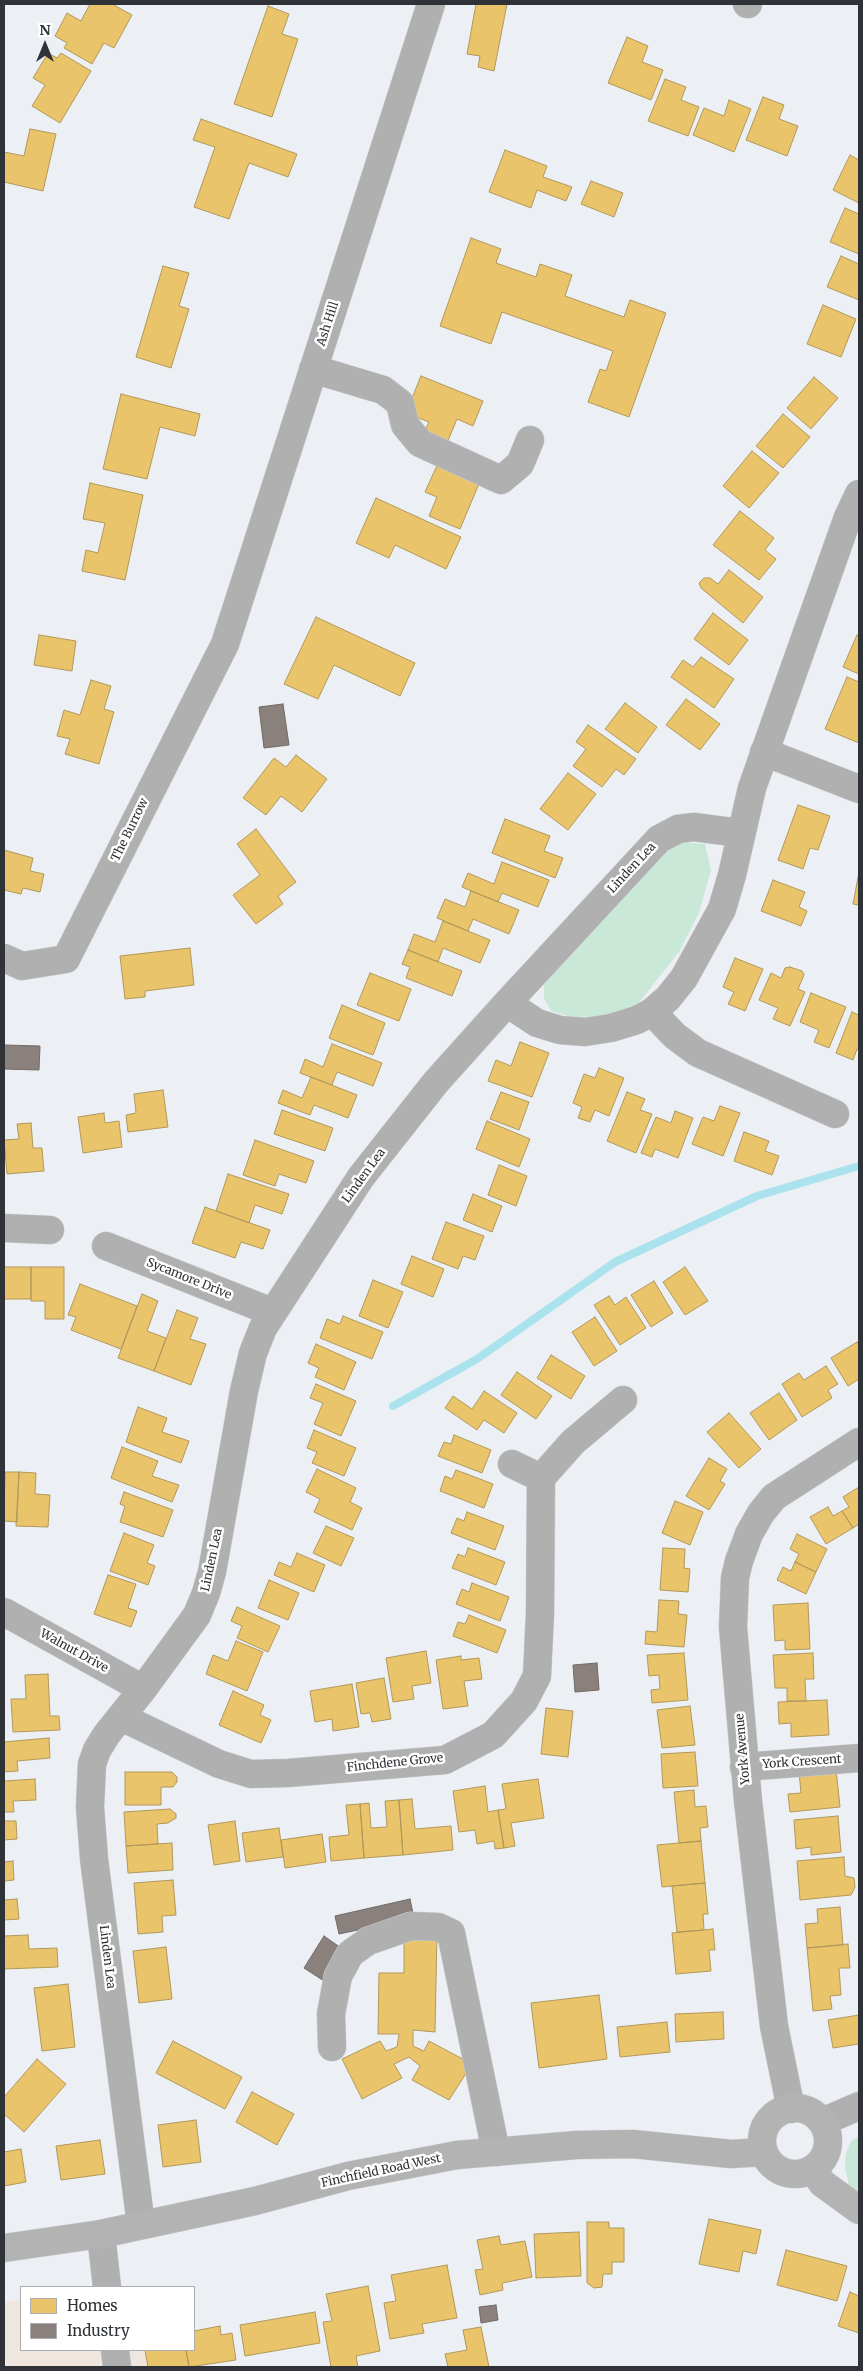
<!DOCTYPE html>
<style>
body{margin:0}
#map{position:relative;width:863px;height:2371px;overflow:hidden;background:#eceff4;font-family:Merriweather,serif}
canvas{display:block}
.frame{position:absolute;inset:0;border:5px solid #2f3236;pointer-events:none}
.legend{position:absolute;left:20px;top:2286px;width:175px;height:65px;box-sizing:border-box;background:#fff;border:1px solid #acadaf;margin:0;padding:6px 9px;list-style:none;font-size:15px;color:#2f3236}
.legend li{display:flex;align-items:center;gap:10px;height:25px}
.legend b{width:25px;border:1px solid #acadaf}
.north{position:absolute;left:20px;top:20px;width:50px;height:50px;-webkit-text-stroke:4px #fff;paint-order:stroke;rotate:0deg;font-size:14px;font-weight:700;line-height:20px;text-align:center;color:#2f3236}
.north::after{content:'';display:block;margin:auto;width:18px;height:22px;background:#2f3236;clip-path:polygon(50% 0,100% 100%,50% 72%,0 100%)}
</style>
<div id="map">
<canvas width="863" height="2371"></canvas>
<div class="frame"></div>
<ul class="legend">
<li><b style="height:14px;background:#e9c46a"></b>Homes</li>
<li><b style="height:14px;background:#8a817c"></b>Industry</li>
</ul>
<div class="north">N</div>
</div>
<script>
const ctx = document.querySelector('canvas').getContext('2d');
ctx.lineJoin = 'round';
function fillPath(path, color) { ctx.fillStyle = color; ctx.fill(path, 'evenodd'); }
const shape = rows => new Path2D(rows.map(r => 'M' + r).join(''));
function trace(path, color, width, dash) { ctx.strokeStyle = color; ctx.lineWidth = width; ctx.lineCap = dash ? 'butt' : 'round'; ctx.setLineDash(dash || []); ctx.stroke(path); }
function write(font, color, halo, rows, align = 'center') {
  ctx.font = font + ' Merriweather,serif'; ctx.lineWidth = 5; ctx.setLineDash([]); ctx.textBaseline = 'middle'; ctx.strokeStyle = halo; ctx.fillStyle = color; for (const [text, x, y, turn = 0] of rows) {
    ctx.save(); ctx.translate(x, y); ctx.rotate((+turn || 0) * Math.PI / 180); ctx.textAlign = isNaN(turn) ? turn : align; if (halo) ctx.strokeText(text, 0, 0); ctx.fillText(text, 0, 0); ctx.restore();
  }
}
fillPath(shape([
 [21,2299,21,2350,145,2350,149,2367,4,2367,4,2303]
]), '#f0e6e0');
fillPath(shape([
 [679,842,705,844,711,870,699,913,679,952,637,1005,605,1017,571,1017,551,1011,544,998,544,984,583,931,659,850],
 [859,2136,859,2195,849,2186,845,2168,846,2153,851,2141]
]), '#cae8d8');
const homes = shape([
 [90,4,112,4,132,15,114,48,104,43,92,64,64,48,67,43,55,36,67,13,81,21,90,4],
 [476,4,507,4,494,71,478,67,480,56,467,54,476,4],
 [268,6,289,14,282,34,298,39,272,117,234,104,268,6],
 [627,37,648,46,642,62,663,70,651,100,608,83,627,37],
 [48,53,57,58,61,53,91,71,60,123,32,106,45,85,33,78,48,53],
 [665,79,686,87,681,100,699,107,688,136,648,121,665,79],
 [763,97,784,105,779,119,798,126,787,156,746,140,763,97],
 [729,100,751,109,734,152,693,135,704,108,724,116,729,100],
 [201,119,297,154,288,177,249,163,229,219,194,207,215,147,193,140,201,119],
 [30,129,56,134,43,191,4,182,4,152,24,156,30,129],
 [505,150,547,166,543,177,572,187,566,201,537,190,531,208,489,192,505,150],
 [850,155,859,160,859,203,833,190,850,155],
 [591,181,623,193,614,217,581,204,591,181],
 [845,208,859,214,859,254,830,242,845,208],
 [471,238,501,249,496,263,536,277,540,264,572,275,565,296,624,317,630,300,666,313,629,417,588,402,600,369,606,371,613,351,502,312,491,344,440,326,471,238],
 [841,256,859,264,859,300,827,287,841,256],
 [163,266,189,273,179,306,189,309,171,368,136,357,163,266],
 [823,305,856,319,841,357,807,344,823,305],
 [421,376,483,401,473,426,457,419,447,443,424,433,429,422,406,413,421,376],
 [814,377,838,398,811,429,787,408,814,377],
 [121,394,200,414,195,436,160,427,147,479,103,469,121,394],
 [783,414,810,437,783,468,756,446,783,414],
 [752,451,779,473,749,508,723,486,752,451],
 [439,461,481,479,460,529,429,516,437,497,425,492,439,461],
 [90,483,143,495,125,580,82,571,86,550,98,553,105,523,83,519,90,483],
 [376,498,461,537,446,569,395,545,389,558,356,543,376,498],
 [740,511,774,538,765,550,776,559,759,580,713,545,740,511],
 [729,570,763,597,743,623,701,588,699,583,704,578,710,578,718,584,729,570],
 [713,613,748,640,729,665,694,639,713,613],
 [316,617,415,663,400,696,334,665,318,699,284,684,316,617],
 [39,635,76,641,72,671,34,665,39,635],
 [857,635,859,636,859,674,843,667,857,635],
 [701,657,734,679,714,708,671,677,683,660,693,667,701,657],
 [847,677,859,682,859,743,825,729,847,677],
 [91,680,111,686,104,709,114,712,99,764,65,754,70,739,57,736,64,710,80,715,91,680],
 [686,699,720,724,700,750,666,725,686,699],
 [625,703,657,727,638,753,605,729,625,703],
 [588,725,636,759,624,775,616,769,602,787,573,766,586,749,576,742,588,725],
 [296,755,327,779,302,812,281,796,266,815,243,798,274,758,286,767,296,755],
 [568,773,596,794,568,830,540,809,568,773],
 [798,805,830,816,818,850,810,848,803,869,778,860,798,805],
 [505,819,550,836,544,851,563,858,555,878,492,853,505,819],
 [256,829,296,882,278,896,283,904,256,924,233,895,260,875,237,844,256,829],
 [4,850,33,858,30,871,44,874,40,892,23,888,21,894,4,890,4,850],
 [502,862,549,880,538,907,502,893,498,902,462,887,468,873,494,884,502,862],
 [859,872,859,905,853,904,859,872],
 [773,880,805,892,799,907,807,911,801,926,761,911,773,880],
 [471,891,519,910,509,934,473,919,468,931,437,918,445,899,465,907,471,891],
 [443,921,490,940,480,963,443,948,438,962,408,950,414,934,435,942,443,921],
 [190,948,194,985,145,991,145,997,125,999,120,956,190,948],
 [408,950,462,971,452,996,406,978,410,967,402,964,408,950],
 [735,958,763,969,745,1011,728,1004,734,992,723,987,735,958],
 [790,967,802,971,804,975,798,989,805,992,790,1026,773,1019,778,1008,759,1000,771,973,781,978,785,968,790,967],
 [370,973,411,989,399,1021,357,1005,370,973],
 [811,993,846,1007,829,1048,814,1042,819,1030,800,1022,811,993],
 [342,1005,385,1023,373,1055,329,1038,342,1005],
 [852,1012,859,1015,859,1050,857,1049,853,1060,836,1053,852,1012],
 [520,1042,549,1053,532,1097,488,1081,496,1060,511,1066,520,1042],
 [332,1044,382,1063,373,1086,337,1072,332,1085,300,1073,305,1059,323,1067,332,1044],
 [599,1068,624,1078,609,1116,595,1110,590,1122,578,1118,582,1107,573,1103,584,1074,595,1078,599,1068],
 [311,1077,357,1095,348,1118,314,1105,310,1115,278,1103,283,1090,302,1098,311,1077],
 [163,1090,168,1127,128,1132,126,1115,136,1113,134,1094,163,1090],
 [501,1092,529,1102,519,1130,490,1119,501,1092],
 [627,1092,645,1099,640,1110,652,1114,636,1153,607,1141,627,1092],
 [720,1106,740,1113,723,1156,692,1144,703,1117,714,1121,720,1106],
 [282,1110,333,1128,325,1151,274,1134,282,1110],
 [675,1111,693,1118,678,1158,655,1149,652,1157,641,1153,656,1117,671,1123,675,1111],
 [104,1113,105,1123,119,1121,122,1147,83,1153,78,1117,104,1113],
 [487,1121,530,1139,519,1167,476,1149,487,1121],
 [31,1123,33,1148,42,1148,44,1171,7,1174,4,1140,19,1139,17,1124,31,1123],
 [744,1132,769,1141,765,1151,779,1156,772,1175,734,1161,744,1132],
 [255,1140,314,1161,306,1183,279,1174,275,1186,243,1175,255,1140],
 [499,1165,527,1176,516,1206,488,1195,499,1165],
 [228,1174,289,1194,282,1214,255,1205,249,1223,216,1211,228,1174],
 [473,1194,502,1206,492,1232,463,1220,473,1194],
 [205,1207,270,1230,263,1249,241,1242,235,1258,192,1243,205,1207],
 [446,1222,484,1236,475,1260,463,1256,458,1269,432,1259,446,1222],
 [412,1256,444,1269,433,1297,401,1284,412,1256],
 [4,1267,31,1267,31,1299,4,1299,4,1267],
 [31,1267,64,1267,64,1319,45,1319,45,1301,31,1301,31,1267],
 [685,1267,708,1301,685,1315,663,1282,685,1267],
 [373,1280,403,1292,388,1328,359,1316,373,1280],
 [654,1281,673,1313,651,1327,631,1295,654,1281],
 [80,1284,137,1306,121,1349,71,1330,76,1317,68,1315,80,1284],
 [142,1294,158,1301,147,1331,166,1338,154,1371,118,1358,142,1294],
 [609,1296,615,1305,626,1297,646,1328,620,1345,594,1305,609,1296],
 [177,1310,198,1318,190,1339,206,1344,191,1385,154,1371,177,1310],
 [343,1316,383,1332,372,1359,320,1338,327,1319,340,1324,343,1316],
 [595,1317,617,1351,594,1366,572,1332,595,1317],
 [857,1342,859,1346,859,1379,848,1386,831,1358,857,1342],
 [316,1344,356,1362,344,1390,315,1377,319,1368,308,1363,316,1344],
 [551,1355,585,1376,571,1399,537,1378,551,1355],
 [826,1366,838,1384,828,1390,832,1398,802,1417,782,1384,799,1373,804,1380,826,1366],
 [517,1372,552,1396,536,1419,501,1395,517,1372],
 [316,1384,356,1401,341,1436,314,1424,323,1403,310,1398,316,1384],
 [484,1391,517,1413,504,1433,484,1420,477,1430,445,1408,453,1396,472,1409,484,1391],
 [779,1393,797,1420,769,1440,750,1413,779,1393],
 [138,1407,167,1418,162,1432,189,1441,181,1463,126,1442,138,1407],
 [729,1413,761,1449,739,1468,707,1432,729,1413],
 [314,1430,356,1448,344,1476,312,1463,317,1452,307,1448,314,1430],
 [454,1435,491,1450,482,1473,438,1456,444,1442,451,1444,454,1435],
 [122,1447,158,1461,152,1476,179,1485,172,1502,111,1478,122,1447],
 [709,1458,727,1469,720,1481,725,1484,709,1510,686,1496,709,1458],
 [317,1469,356,1488,350,1502,362,1508,352,1530,314,1512,320,1499,306,1492,317,1469],
 [456,1470,493,1484,484,1508,440,1491,445,1476,452,1479,456,1470],
 [5,1472,19,1472,17,1522,4,1521,5,1472],
 [19,1472,36,1473,35,1494,50,1495,48,1527,16,1526,19,1472],
 [859,1487,859,1524,853,1528,842,1511,849,1507,843,1497,859,1487],
 [124,1492,173,1510,163,1537,120,1522,125,1506,120,1504,124,1492],
 [675,1501,703,1512,690,1545,662,1533,675,1501],
 [828,1507,833,1516,842,1511,853,1528,826,1544,810,1517,828,1507],
 [467,1512,504,1526,495,1550,451,1533,457,1518,464,1521,467,1512],
 [326,1526,354,1538,341,1566,313,1553,326,1526],
 [124,1533,154,1545,147,1563,155,1566,148,1585,110,1571,124,1533],
 [797,1534,827,1549,816,1572,795,1562,799,1554,790,1549,797,1534],
 [468,1548,505,1562,496,1585,452,1568,458,1554,465,1557,468,1548],
 [663,1548,685,1549,684,1568,690,1569,688,1592,660,1590,663,1548],
 [297,1553,325,1565,314,1592,274,1575,279,1562,291,1567,297,1553],
 [795,1562,816,1572,806,1594,777,1580,783,1567,791,1571,795,1562],
 [108,1575,136,1584,128,1608,137,1611,131,1627,94,1614,108,1575],
 [269,1580,299,1593,288,1620,258,1608,269,1580],
 [472,1583,509,1597,500,1621,456,1604,462,1589,469,1592,472,1583],
 [659,1600,679,1601,678,1614,687,1615,684,1647,645,1644,646,1631,657,1632,659,1600],
 [808,1603,810,1649,785,1650,785,1640,775,1641,773,1605,808,1603],
 [237,1607,280,1626,268,1652,237,1638,242,1626,231,1621,237,1607],
 [469,1615,506,1630,497,1653,453,1636,458,1622,465,1624,469,1615],
 [236,1641,263,1652,247,1691,206,1674,213,1655,228,1661,236,1641],
 [426,1651,431,1683,412,1686,414,1699,393,1702,386,1658,426,1651],
 [684,1653,688,1700,652,1703,651,1690,660,1689,659,1675,649,1676,647,1655,684,1653],
 [813,1653,814,1679,805,1679,806,1701,787,1701,787,1688,775,1688,773,1655,813,1653],
 [461,1656,461,1660,479,1658,482,1679,464,1681,468,1706,443,1709,436,1660,461,1656],
 [48,1674,50,1716,59,1716,60,1730,13,1732,11,1699,26,1699,25,1675,48,1674],
 [384,1678,391,1719,372,1722,370,1713,361,1714,356,1683,384,1678],
 [352,1684,359,1727,333,1731,332,1719,315,1722,310,1691,352,1684],
 [233,1691,264,1705,260,1715,271,1720,261,1743,219,1725,233,1691],
 [827,1700,829,1735,791,1737,791,1723,779,1724,778,1702,827,1700],
 [690,1706,695,1745,662,1748,657,1710,690,1706],
 [546,1708,573,1711,568,1757,541,1754,546,1708],
 [49,1738,50,1758,17,1761,18,1771,4,1772,4,1742,49,1738],
 [695,1752,698,1786,663,1788,661,1754,695,1752],
 [836,1769,840,1807,790,1812,788,1794,801,1793,799,1772,836,1769],
 [125,1772,172,1772,177,1777,177,1782,173,1787,161,1787,161,1805,125,1805,125,1772],
 [35,1779,36,1800,13,1801,14,1812,4,1812,4,1781,35,1779],
 [538,1779,544,1818,511,1823,515,1846,504,1848,498,1810,506,1809,502,1784,538,1779],
 [485,1786,488,1812,498,1810,504,1848,495,1849,494,1841,477,1844,475,1830,459,1832,453,1791,485,1786],
 [694,1790,695,1807,706,1806,708,1827,700,1828,701,1841,679,1843,674,1792,694,1790],
 [412,1799,415,1829,451,1826,453,1850,403,1855,399,1800,412,1799],
 [399,1800,403,1855,364,1858,360,1804,369,1803,371,1828,387,1827,385,1801,399,1800],
 [360,1804,364,1858,331,1861,329,1837,349,1835,346,1805,360,1804],
 [170,1809,176,1814,176,1818,168,1823,157,1824,158,1844,126,1846,124,1812,170,1809],
 [838,1816,841,1852,811,1855,811,1847,796,1849,794,1820,838,1816],
 [4,1821,16,1821,17,1839,4,1840,4,1821],
 [235,1821,240,1861,214,1865,208,1825,235,1821],
 [279,1828,283,1857,246,1862,242,1833,279,1828],
 [322,1834,326,1862,285,1868,281,1840,322,1834],
 [701,1841,705,1883,662,1887,657,1845,701,1841],
 [172,1843,173,1870,128,1873,126,1846,172,1843],
 [844,1857,845,1876,854,1878,855,1887,851,1895,800,1900,797,1861,844,1857],
 [13,1861,14,1880,4,1881,4,1862,13,1861],
 [173,1880,176,1915,162,1916,163,1932,138,1934,134,1883,173,1880],
 [705,1883,708,1914,703,1914,704,1930,677,1932,672,1886,705,1883],
 [17,1899,19,1919,4,1920,4,1900,17,1899],
 [840,1907,843,1945,807,1948,805,1924,818,1923,817,1909,840,1907],
 [713,1929,715,1950,709,1950,711,1971,676,1974,672,1933,713,1929],
 [404,1930,437,1930,435,2032,413,2030,413,2046,424,2051,429,2041,472,2064,449,2100,412,2080,420,2066,409,2057,394,2064,402,2078,362,2099,342,2059,380,2041,386,2051,397,2047,399,2034,378,2034,379,1973,404,1973,404,1930],
 [28,1935,29,1949,57,1948,58,1967,4,1969,4,1936,28,1935],
 [848,1944,850,1968,839,1968,841,1995,830,1996,832,2009,813,2011,807,1948,848,1944],
 [166,1947,172,1999,139,2003,133,1951,166,1947],
 [68,1984,75,2047,42,2051,34,1988,68,1984],
 [599,1995,607,2059,539,2068,531,2003,599,1995],
 [723,2012,724,2039,676,2042,675,2014,723,2012],
 [859,2015,859,2044,833,2048,828,2020,859,2015],
 [667,2022,670,2052,620,2057,617,2027,667,2022],
 [173,2041,242,2077,225,2109,156,2073,173,2041],
 [37,2059,66,2084,24,2132,4,2114,4,2097,37,2059],
 [252,2092,294,2114,277,2145,236,2122,252,2092],
 [196,2120,201,2162,163,2167,158,2125,196,2120],
 [100,2140,105,2174,61,2180,56,2146,100,2140],
 [21,2149,26,2182,4,2186,4,2152,21,2149],
 [709,2219,761,2230,756,2254,743,2251,739,2272,699,2264,709,2219],
 [587,2222,609,2222,609,2228,624,2228,624,2262,612,2262,612,2274,603,2274,602,2287,594,2288,587,2283,587,2222],
 [579,2232,581,2276,536,2278,534,2234,579,2232],
 [499,2236,501,2245,525,2241,532,2277,502,2283,503,2290,480,2295,475,2270,483,2269,477,2240,499,2236],
 [786,2250,847,2266,837,2301,777,2285,786,2250],
 [447,2265,457,2318,422,2324,424,2333,390,2339,384,2303,396,2301,391,2275,447,2265],
 [368,2286,380,2351,356,2356,358,2367,331,2367,323,2322,332,2321,326,2294,368,2286],
 [850,2292,859,2296,859,2333,838,2326,850,2292],
 [315,2312,320,2343,245,2356,240,2325,315,2312],
 [220,2326,221,2335,232,2333,236,2360,189,2367,186,2350,194,2350,194,2331,220,2326],
 [481,2327,489,2367,448,2367,445,2354,467,2350,463,2330,481,2327],
 [145,2350,186,2350,189,2367,148,2367,145,2350]
]);
fillPath(homes, '#e9c46a');
trace(homes, '#b1985a', 1);
const industry = shape([
 [283,704,289,745,264,748,259,707,283,704],
 [4,1045,40,1046,39,1070,4,1069,4,1045],
 [597,1663,599,1690,575,1692,573,1665,597,1663],
 [410,1899,414,1918,339,1934,335,1916,410,1899],
 [324,1936,344,1950,324,1981,304,1968,324,1936],
 [496,2305,498,2320,481,2323,479,2307,496,2305]
]);
fillPath(industry, '#8a817c');
trace(industry, '#6f6967', 1);
trace(shape([
 [393,1406,477,1359,615,1262,757,1196,859,1166]
]), '#aae2ed', 8);
const minor = shape([
 [747,4,748,4],
 [313,369,383,390,400,403,405,425,420,443,501,480,520,464,530,440],
 [764,752,859,789],
 [4,958,22,966,66,959,225,644,431,4],
 [507,1003,659,839,678,829,694,827,740,833],
 [652,1012,675,1036,698,1053,835,1114],
 [4,1228,50,1230],
 [106,1246,272,1312],
 [512,1464,541,1478],
 [4,1612,143,1689],
 [121,1717,219,1764,251,1774,288,1773,445,1760,493,1735,524,1701,537,1676,540,1613,541,1478,573,1442,623,1400],
 [744,1767,859,1758],
 [332,2047,331,2014,338,1976,350,1954,368,1941,411,1926,438,1927,451,1933,496,2152],
 [791,2109,774,2026,748,1801,733,1627,735,1578,739,1561,749,1534,761,1513,774,1497,859,1442],
 [822,2122,859,2106],
 [141,2225,94,1859,90,1807,92,1764,97,1750,107,1734,143,1689,197,1615,206,1593,212,1572,244,1391,253,1353,263,1328,361,1177,436,1082,507,1003,537,1023,560,1030,585,1032,611,1028,637,1020,652,1012,668,998,684,978,722,909,732,875,752,788,848,517,859,494],
 [101,2234,107,2287],
 [115,2350,117,2367]
]);
const major = shape([
 '762 2141a33 33 0 1 1 66 0a33 33 0 1 1-66 0Z',
 [813,2169,822,2183,859,2210],
 [4,2248,101,2234,255,2201,348,2176,457,2155,577,2145,633,2144,731,2154,764,2152]
]);
trace(minor, '#cbcdd1', 29);
trace(major, '#cbcdd1', 29);
trace(minor, '#b0b0b0', 28);
trace(major, '#b3b3b3', 28);
write('12px', '#2f3236', '#fff', [
 ["Ash Hill",328,324,-72],
 ["The Burrow",130,830,-64],
 ["Linden Lea",632,868,-47],
 ["Linden Lea",364,1176,-54],
 ["Sycamore Drive",189,1279,22],
 ["Linden Lea",212,1560,-78],
 ["Walnut Drive",74,1651,29],
 ["York Avenue",743,1749,-95],
 ["York Crescent",802,1762,-4],
 ["Finchdene Grove",395,1763,-6],
 ["Linden Lea",107,1957,83],
 ["Finchfield Road West",381,2171,-12]
]);
</script>
